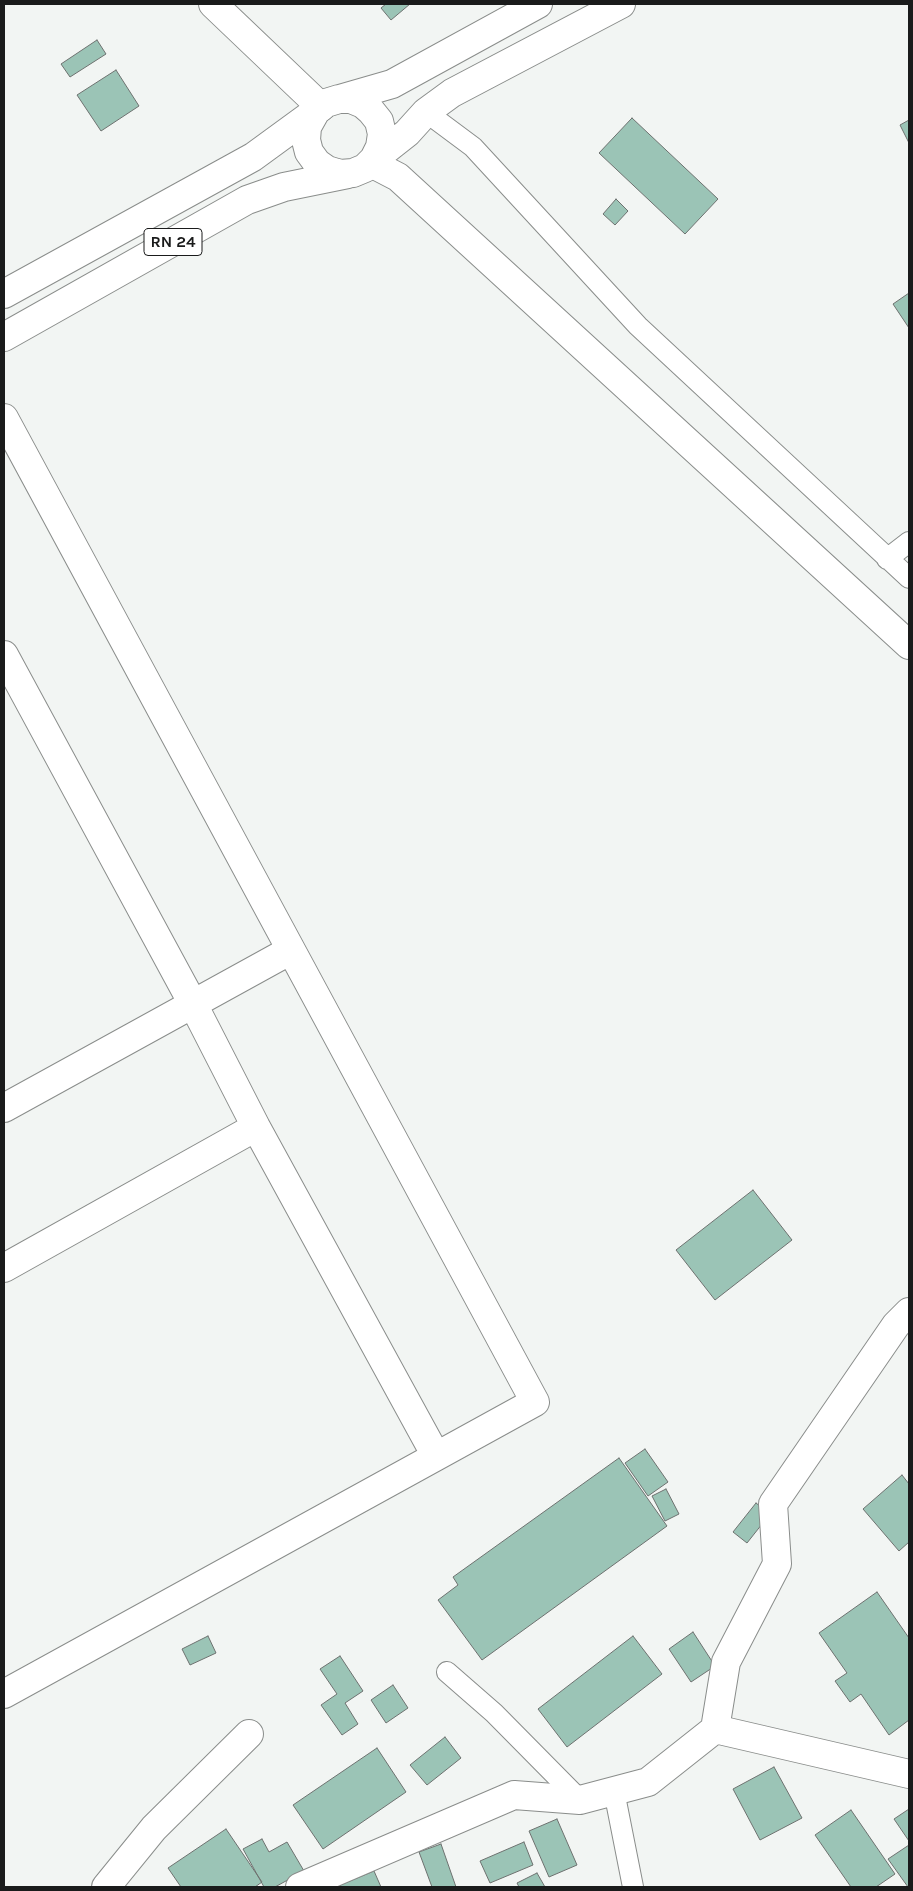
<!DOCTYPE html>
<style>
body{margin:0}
#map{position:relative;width:913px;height:1891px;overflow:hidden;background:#f2f5f3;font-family:Karla,sans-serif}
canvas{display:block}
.frame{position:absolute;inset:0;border:5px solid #1a1b1b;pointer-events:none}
</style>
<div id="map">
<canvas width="913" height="1891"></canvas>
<div class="frame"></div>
</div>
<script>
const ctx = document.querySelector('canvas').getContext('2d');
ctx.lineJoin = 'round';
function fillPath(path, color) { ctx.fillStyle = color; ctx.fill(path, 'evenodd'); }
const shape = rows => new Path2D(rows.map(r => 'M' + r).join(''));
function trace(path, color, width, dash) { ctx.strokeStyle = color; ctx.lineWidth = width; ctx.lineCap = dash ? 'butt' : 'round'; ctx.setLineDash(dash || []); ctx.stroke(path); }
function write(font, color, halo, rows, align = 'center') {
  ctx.font = font + ' Karla,sans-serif'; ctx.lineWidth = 4; ctx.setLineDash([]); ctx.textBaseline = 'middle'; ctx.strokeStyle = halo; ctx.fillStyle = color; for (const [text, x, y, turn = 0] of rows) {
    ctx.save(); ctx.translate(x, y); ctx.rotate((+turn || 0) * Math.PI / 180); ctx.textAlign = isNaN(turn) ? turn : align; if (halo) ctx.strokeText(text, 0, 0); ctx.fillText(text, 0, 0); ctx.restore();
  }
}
const building = shape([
 [386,4,410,4,391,20,381,8,386,4],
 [97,40,106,54,70,77,61,64,97,40],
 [116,70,139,106,101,131,77,95,116,70],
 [632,118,718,199,685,234,599,153,632,118],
 [909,120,909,143,900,125,909,120],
 [616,199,628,211,615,225,603,214,616,199],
 [909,293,909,328,893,304,909,293],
 [753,1190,792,1240,715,1300,676,1250,753,1190],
 [645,1449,668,1482,648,1496,625,1463,645,1449],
 [619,1458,667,1526,482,1660,438,1600,458,1585,453,1577,619,1458],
 [902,1475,909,1484,909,1542,899,1551,863,1509,902,1475],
 [666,1489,679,1514,665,1521,652,1496,666,1489],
 [756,1503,770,1514,747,1543,733,1532,756,1503],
 [877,1592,909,1638,909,1720,889,1735,861,1694,850,1702,835,1681,847,1673,819,1633,877,1592],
 [693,1632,715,1666,691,1682,669,1649,693,1632],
 [208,1636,216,1653,190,1665,182,1649,208,1636],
 [633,1636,662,1674,567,1747,538,1709,633,1636],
 [340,1656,363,1691,345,1703,358,1724,342,1735,321,1705,337,1694,320,1669,340,1656],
 [393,1685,408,1708,386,1723,371,1700,393,1685],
 [445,1737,461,1758,427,1785,410,1765,445,1737],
 [377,1748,406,1792,323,1849,293,1805,377,1748],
 [774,1767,802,1818,760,1840,733,1789,774,1767],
 [909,1809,909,1841,894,1819,909,1809],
 [851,1810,895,1874,876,1887,851,1887,815,1835,851,1810],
 [557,1819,577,1865,549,1877,529,1831,557,1819],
 [226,1829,262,1882,255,1887,181,1887,168,1868,226,1829],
 [262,1839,269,1852,287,1842,304,1871,275,1887,264,1887,243,1849,262,1839],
 [524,1842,533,1865,490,1883,480,1861,524,1842],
 [441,1844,456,1887,432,1887,419,1852,441,1844],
 [909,1845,909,1887,908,1887,888,1859,909,1845],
 [374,1871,381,1887,341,1887,340,1885,374,1871],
 [537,1873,545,1887,519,1887,517,1883,537,1873]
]);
fillPath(building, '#9bc4b6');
trace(building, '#6d716f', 1);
const service = shape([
 [426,112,473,147,638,326,909,578],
 [887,559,909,542],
 [447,1672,494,1713,580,1800],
 [614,1791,633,1887]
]);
const minor = shape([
 [213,4,321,107],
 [371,163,398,177,909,645],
 [4,418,535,1402,4,1694],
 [4,655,193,1004,256,1127,436,1456],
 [4,1108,291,950],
 [4,1268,256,1127],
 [715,1729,726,1662,777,1564,773,1504,896,1325,909,1312],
 [106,1887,154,1828,249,1734],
 [300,1887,514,1795,580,1800,648,1782,715,1729,909,1774]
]);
const trunk = shape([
 [340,99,392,84,538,4],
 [374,159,380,147,382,134,379,121,371,111,363,104,351,99,339,99,326,103,316,111,307,127,306,140,309,152,317,163,327,170,340,174,353,173,365,168,374,159,407,133,426,112,452,93,621,4],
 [4,294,253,157,316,111],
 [4,337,247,200,284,187,348,174]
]);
trace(service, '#8a8d8b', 22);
trace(minor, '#8a8d8b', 30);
trace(trunk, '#8a8d8b', 30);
trace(service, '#fff', 20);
trace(minor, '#fff', 28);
trace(trunk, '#fff', 28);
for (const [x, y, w] of [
 [173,242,58]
]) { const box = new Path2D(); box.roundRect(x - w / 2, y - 13.5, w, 27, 4); ctx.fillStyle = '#fff'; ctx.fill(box); trace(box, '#1a1b1b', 1); }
write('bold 16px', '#1a1b1b', null, [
 ["RN 24",173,242]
]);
</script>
